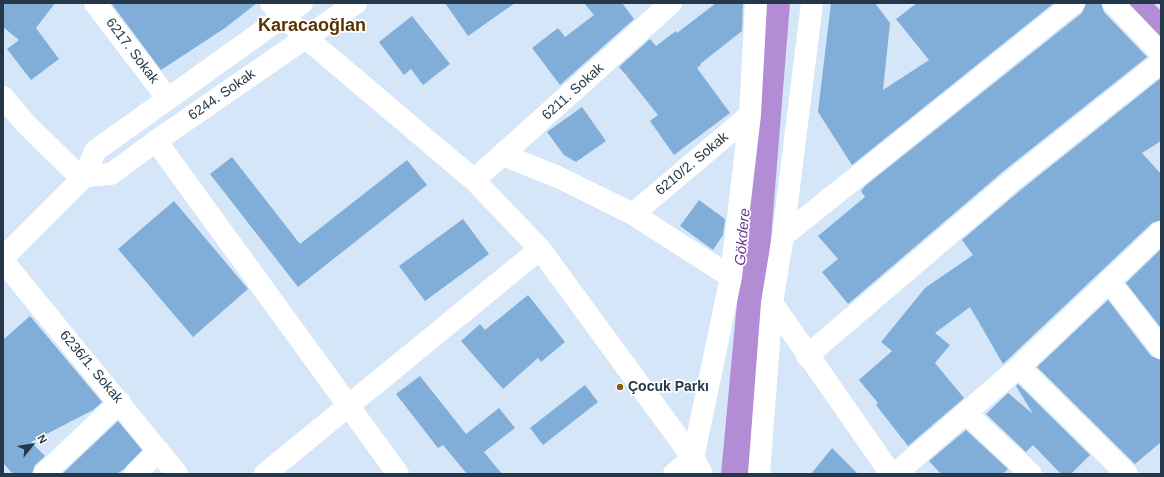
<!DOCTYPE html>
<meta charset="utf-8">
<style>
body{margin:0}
#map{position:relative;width:1164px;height:477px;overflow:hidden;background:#d4e6f8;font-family:Helvetica,sans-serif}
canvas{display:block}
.frame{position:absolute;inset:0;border:4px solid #253849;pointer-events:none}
.north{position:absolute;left:12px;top:425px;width:40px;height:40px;-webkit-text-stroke:3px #fff;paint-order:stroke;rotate:60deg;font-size:11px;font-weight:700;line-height:16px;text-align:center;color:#253849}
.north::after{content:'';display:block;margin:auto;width:14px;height:18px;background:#253849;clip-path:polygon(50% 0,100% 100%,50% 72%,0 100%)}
</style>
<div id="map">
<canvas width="1164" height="477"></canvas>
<div class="frame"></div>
<div class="north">N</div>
</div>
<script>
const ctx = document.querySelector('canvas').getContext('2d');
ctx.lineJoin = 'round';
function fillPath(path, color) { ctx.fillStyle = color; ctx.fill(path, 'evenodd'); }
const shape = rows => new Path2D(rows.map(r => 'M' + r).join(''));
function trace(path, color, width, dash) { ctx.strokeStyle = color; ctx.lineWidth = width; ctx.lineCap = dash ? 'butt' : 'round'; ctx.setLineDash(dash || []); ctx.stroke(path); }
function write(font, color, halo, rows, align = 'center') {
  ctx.font = font + ' Helvetica,sans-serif'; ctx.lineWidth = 3.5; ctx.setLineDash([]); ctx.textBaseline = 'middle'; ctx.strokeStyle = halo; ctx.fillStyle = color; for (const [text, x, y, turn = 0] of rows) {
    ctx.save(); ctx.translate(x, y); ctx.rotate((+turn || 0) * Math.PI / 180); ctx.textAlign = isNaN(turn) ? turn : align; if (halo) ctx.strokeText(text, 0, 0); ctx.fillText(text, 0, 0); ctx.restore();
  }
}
fillPath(shape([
 [765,3,790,3,752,474,721,474],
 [1117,3,1153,3,1161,11,1161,48]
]), '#b28cd5');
fillPath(shape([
 [3,3,55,3,36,28,59,59,31,80,7,49,19,40,3,27],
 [111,3,257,3,225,28,161,70],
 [445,3,515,3,468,36],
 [584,3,622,3,634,19,560,85,532,48,558,28,565,37,594,15],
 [716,3,743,3,742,31,700,64,701,65,697,68,730,113,674,155,650,121,658,115,626,75,627,74,625,74,619,67,650,39,656,46,676,31,677,33],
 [831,3,875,3,890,23,883,90,929,60,896,19,917,3,1054,3,852,165,818,112],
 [1086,3,1101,3,1104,12,1147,57,1006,169,848,304,822,272,838,259,818,236,865,197,861,191,865,186,1082,13],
 [412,16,450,64,423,85,411,69,404,75,379,42],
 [1161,78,1161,141,1142,153,1161,174,1161,220,1152,223,1003,364,970,307,935,333,950,345,935,363,964,398,908,446,876,405,878,403,859,380,892,351,881,342,925,288,973,255,962,240,1022,189],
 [582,107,606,141,576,162,564,155,547,132],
 [232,157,300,244,407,160,427,185,298,287,210,174],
 [699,200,725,219,723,235,713,250,680,226],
 [174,201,248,289,193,337,118,249],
 [463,219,489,254,425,301,399,266],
 [1161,249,1161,328,1126,283],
 [528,295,565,342,541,362,538,358,503,389,461,341,480,324,485,330],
 [1108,300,1151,356,1161,360,1161,442,1135,464,1037,367],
 [30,316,102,402,93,410,31,442,45,456,35,465,32,474,13,474,3,463,3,340],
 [420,376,466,434,499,408,515,428,484,452,502,474,467,474,443,445,438,448,396,394],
 [1018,384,1090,455,1071,474,1061,474,1033,445,1026,452,986,414,1008,393,1033,414,1016,386],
 [585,385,598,402,543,445,530,428],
 [118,421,142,450,124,469,117,474,62,474],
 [966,430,1008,469,1003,474,941,474,929,461],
 [832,448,858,474,811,474]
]), '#81aed9');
trace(shape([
 [95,3,168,99],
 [271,3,305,37,474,180,540,249,693,458,702,474],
 [1113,3,1161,53],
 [3,97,25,123,82,179],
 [156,141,398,474],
 [503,155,558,177,633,214,731,277],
 [85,176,111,174,156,141,356,3],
 [474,180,671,3],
 [633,214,750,115],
 [783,236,1074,3],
 [3,258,85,176,95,151,302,3],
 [3,261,177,474],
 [1109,281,1161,348],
 [772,303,891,474],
 [807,356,1014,179,1161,62],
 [1019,367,1127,474],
 [966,413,1031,474],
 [44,474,120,402],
 [135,474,159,451],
 [265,474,540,249],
 [674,474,693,458,731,277,750,115,756,3],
 [759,474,772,303,783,236,812,3],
 [895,474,1019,367,1161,232]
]), '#fff', 22);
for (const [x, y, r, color] of [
 [620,387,4,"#915a10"]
]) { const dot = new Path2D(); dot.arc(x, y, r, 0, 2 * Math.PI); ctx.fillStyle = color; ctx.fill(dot); trace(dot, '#fff', 1.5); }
write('14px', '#253849', '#fff', [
 ["6217. Sokak",132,51,53],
 ["6211. Sokak",573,92,-42],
 ["6244. Sokak",222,95,-35],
 ["6210/2. Sokak",692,164,-40],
 ["6236/1. Sokak",91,367,50]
]);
write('bold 14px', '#253849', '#fff', [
 ["Çocuk Parkı",628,387]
], 'left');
write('italic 15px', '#6b3b92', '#fff', [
 ["Gökdere",743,237,-85]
]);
write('bold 18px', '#593400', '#fff', [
 ["Karacaoğlan",312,26]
]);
</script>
